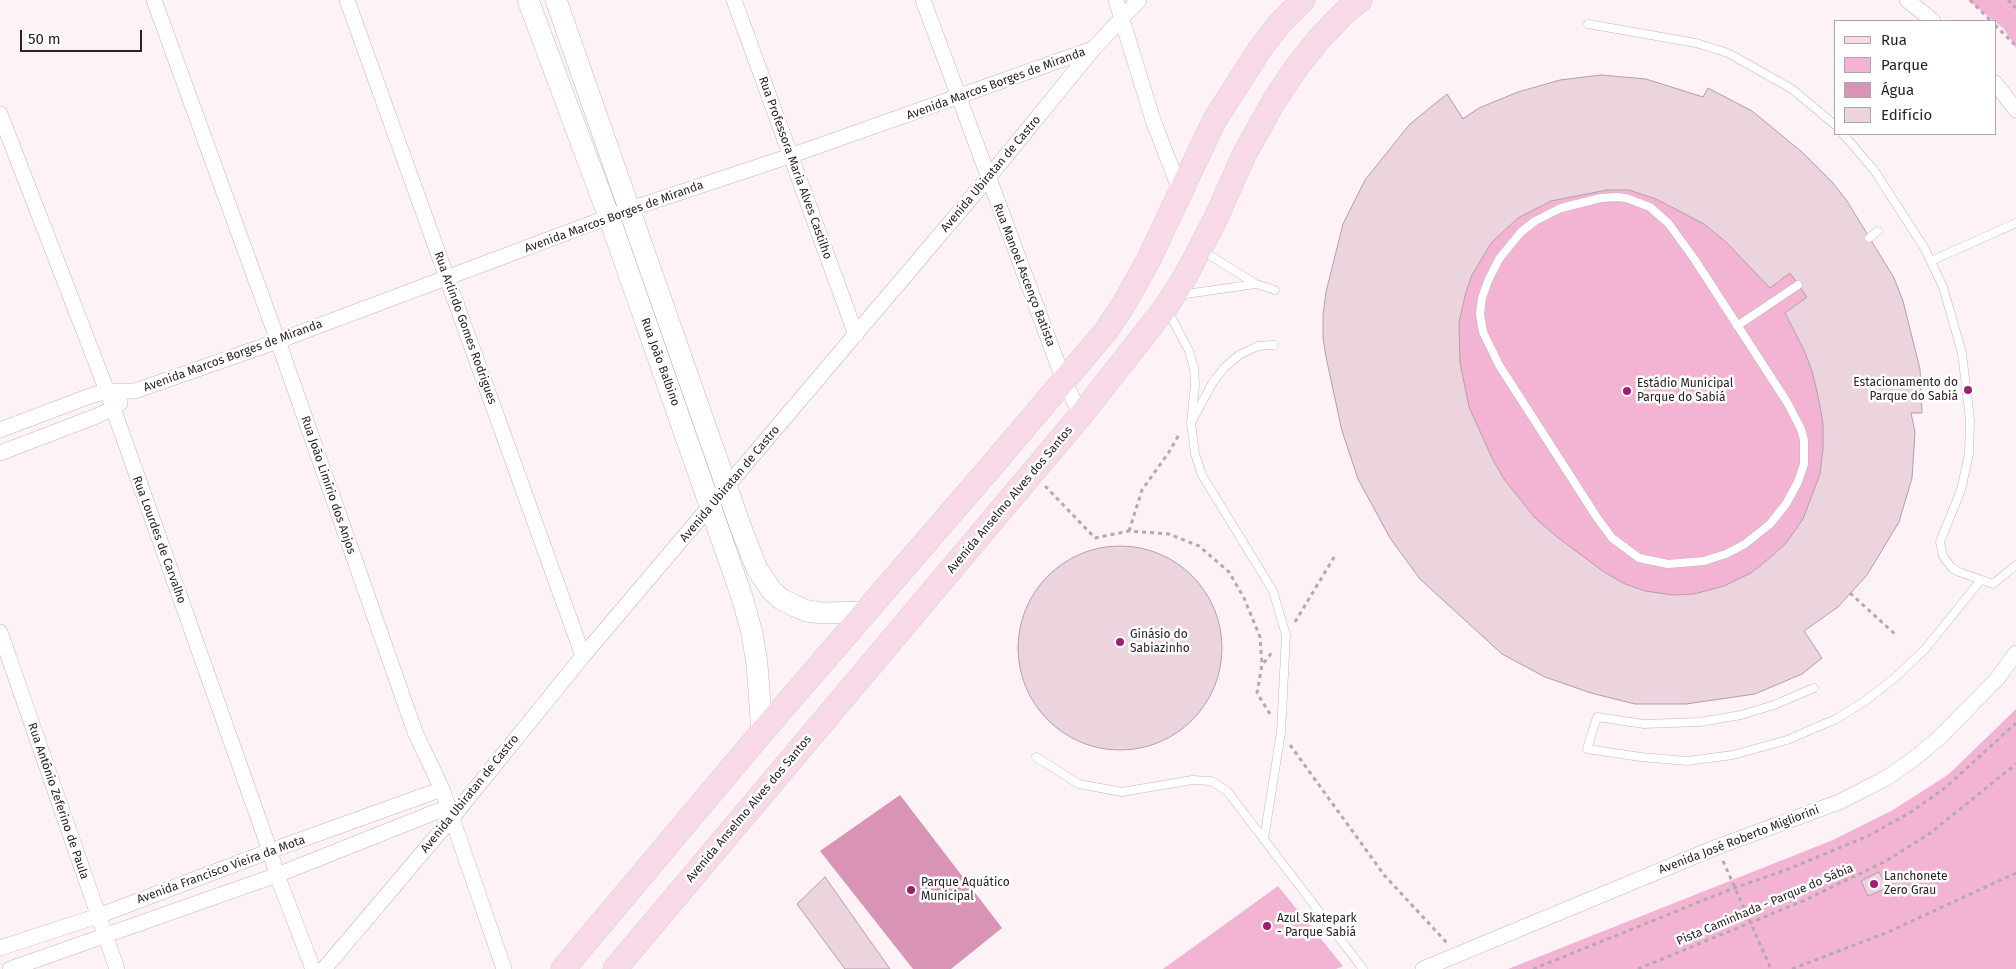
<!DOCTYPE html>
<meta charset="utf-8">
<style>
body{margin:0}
#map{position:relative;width:2016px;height:969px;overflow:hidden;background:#fdf3f7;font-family:"Fira Sans",sans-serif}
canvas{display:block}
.legend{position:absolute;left:1834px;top:20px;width:162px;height:115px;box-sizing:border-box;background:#fff;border:1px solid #aaa7a8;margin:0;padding:6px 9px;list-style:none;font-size:15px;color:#2b2226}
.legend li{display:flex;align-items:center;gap:10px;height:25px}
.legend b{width:25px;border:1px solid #aaa7a8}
.scale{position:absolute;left:20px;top:30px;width:122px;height:22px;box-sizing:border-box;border:2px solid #2b2226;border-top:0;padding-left:6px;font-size:15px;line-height:18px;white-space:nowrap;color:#2b2226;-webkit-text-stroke:4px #fff;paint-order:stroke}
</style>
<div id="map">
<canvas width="2016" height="969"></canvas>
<ul class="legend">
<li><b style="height:6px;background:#f7d9e8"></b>Rua</li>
<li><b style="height:14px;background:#f3b4d3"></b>Parque</li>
<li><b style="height:14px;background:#d893b5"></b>Água</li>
<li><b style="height:14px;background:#ecd4df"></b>Edifício</li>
</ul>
<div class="scale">50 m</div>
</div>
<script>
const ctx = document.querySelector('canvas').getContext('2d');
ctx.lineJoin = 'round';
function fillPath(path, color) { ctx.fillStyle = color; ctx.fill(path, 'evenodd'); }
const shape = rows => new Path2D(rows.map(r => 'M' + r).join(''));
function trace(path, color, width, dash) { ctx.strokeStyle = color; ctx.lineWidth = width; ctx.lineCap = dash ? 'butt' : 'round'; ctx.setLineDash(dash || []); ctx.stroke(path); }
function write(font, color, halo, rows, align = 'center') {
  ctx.font = font + ' "Fira Sans",sans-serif'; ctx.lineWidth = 5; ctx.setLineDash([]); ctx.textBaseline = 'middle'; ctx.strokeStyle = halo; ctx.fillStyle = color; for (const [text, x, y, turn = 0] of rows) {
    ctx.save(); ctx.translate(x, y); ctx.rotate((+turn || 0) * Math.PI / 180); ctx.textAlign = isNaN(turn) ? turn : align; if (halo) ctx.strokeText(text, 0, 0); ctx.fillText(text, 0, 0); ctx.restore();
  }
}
fillPath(shape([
 [1968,0,2016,0,2016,48,2004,29],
 [1601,75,1646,79,1703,97,1708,88,1752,111,1802,152,1833,183,1847,201,1894,278,1903,301,1920,369,1922,413,1911,413,1915,432,1912,478,1899,522,1867,575,1838,607,1804,631,1822,658,1802,674,1755,694,1686,704,1635,704,1591,693,1545,677,1502,654,1420,579,1390,538,1358,479,1342,431,1323,338,1326,292,1343,224,1365,180,1410,124,1447,94,1463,118,1479,108,1560,80],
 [2016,709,2016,969,1508,969,1833,840,1893,810,1949,774],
 [1278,886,1343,966,1336,969,1163,969]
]), '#f3b4d3');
fillPath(shape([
 [900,795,1002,928,951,969,913,969,820,851]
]), '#d893b5');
const building = shape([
 [1601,75,1646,79,1703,97,1708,88,1752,111,1802,152,1833,183,1847,201,1894,278,1903,301,1920,369,1922,413,1911,413,1915,432,1912,478,1899,522,1867,575,1838,607,1804,631,1822,658,1802,674,1755,694,1686,704,1635,704,1591,693,1545,677,1502,654,1420,579,1390,538,1358,479,1342,431,1326,357,1323,338,1323,315,1326,292,1343,224,1365,180,1410,124,1447,94,1463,119,1479,108,1518,92,1560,80,1601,75],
 [1607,190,1629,190,1656,199,1704,224,1726,242,1770,288,1790,273,1807,297,1785,313,1804,350,1812,371,1818,396,1823,423,1823,449,1820,474,1803,519,1787,542,1771,557,1751,573,1724,586,1694,594,1673,595,1645,591,1625,584,1604,572,1557,537,1535,518,1504,479,1493,460,1469,407,1460,363,1459,322,1466,292,1472,275,1491,243,1518,218,1551,201,1607,190],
 '1018 648a102 102 0 1 1 204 0a102 102 0 1 1-204 0Z',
 [1879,872,1887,888,1868,896,1861,881,1879,872],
 [825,877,890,969,845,969,797,904,825,877]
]);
fillPath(building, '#ecd4df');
trace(building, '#b59ea9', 1);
const service = shape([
 [1588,24,1696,43,1728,53,1792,89,1835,125],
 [1843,134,1874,170,1925,249,1943,287,1962,353,1970,420,1969,454,1961,490,1940,542,1943,556,1951,567,1959,572,1993,584,2016,565],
 [1616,197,1626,198,1650,207,1669,224,1695,260,1787,402,1801,429,1804,440,1804,464,1798,482,1786,504,1770,524,1745,544,1726,554,1704,561,1668,564,1639,558,1612,538,1596,516,1499,365,1483,332,1480,314,1482,298,1488,281,1499,259,1521,232,1535,221,1561,208,1601,198,1616,197],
 [1869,238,1878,231],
 [1201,250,1256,284,1275,290],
 [1931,261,2016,223],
 [1179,295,1256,284],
 [1168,311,1189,351,1194,368,1195,384,1191,423,1195,454,1202,475,1273,591,1286,635,1281,732,1264,839],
 [1737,326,1798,285],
 [1193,419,1213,382,1225,367,1239,355,1258,346,1274,345],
 [1814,688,1774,705,1741,715,1700,722,1644,724,1597,717,1587,749,1641,757,1687,761,1733,755,1787,740,1836,719,1865,701,1897,676,1926,648,1980,581],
 [1036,757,1079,784,1122,792,1192,780,1211,781,1227,791,1363,969]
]);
const minor = shape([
 [154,0,278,341,415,732,442,789,504,969],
 [347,0,583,656],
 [734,0,856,335],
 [923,0,1064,381,1081,415],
 [1116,0,1153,120,1180,190],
 [1907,0,1933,21],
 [1995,83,2016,110],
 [0,114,107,391,270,851,277,875,313,969],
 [0,430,90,396,107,391,135,391,278,341,630,209,790,156,1092,49],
 [0,453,94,417,112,409,120,403],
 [0,632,117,969],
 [0,948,98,916,270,851,442,789],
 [10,969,277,875,448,807],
 [324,969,451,819,583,656,988,178,1094,48,1139,0],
 [1423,969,1717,847,1839,802,1861,791,1888,777,1915,758,1941,736,1997,679,2016,653]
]);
const secondary = shape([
 [528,0,609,217,742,597,752,633,757,664,762,732],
 [556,0,741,528,757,569,772,591,781,599,795,606,807,611,822,613,866,612]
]);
const primary = shape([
 [563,969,762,732,989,469,1106,331,1124,304,1149,259,1214,121,1260,49,1280,23,1303,0],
 [615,969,1081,415,1166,307,1185,277,1215,220,1244,155,1274,101,1296,68,1319,39,1345,12,1360,0]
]);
trace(service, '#cab3bd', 9);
trace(minor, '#cab3bd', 16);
trace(secondary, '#cab3bd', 22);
trace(primary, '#d5d3d4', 25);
trace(shape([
 [1970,0,1991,21],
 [2008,0,2016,8],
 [1995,25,2016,46],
 [1045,488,1046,487,1095,538,1129,531,1169,534,1199,546,1229,572,1244,598,1260,637,1262,665],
 [1129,531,1142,490,1169,452,1180,433],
 [1850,593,1896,635],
 [1295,622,1336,554],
 [1270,714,1257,693,1262,665,1273,651],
 [1290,745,1385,876,1447,943],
 [1723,861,1771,969],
 [1533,969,1734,888,1786,870,1868,836,1911,812,1945,788,2016,723],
 [1638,969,1805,900,1886,861,1929,834,2016,764],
 [1792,969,1888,932,2016,873]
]), '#b4aaae', 3, [4, 4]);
trace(service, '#fff', 8);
trace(minor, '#fff', 15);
trace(secondary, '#fff', 21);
trace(primary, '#f7d9e8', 24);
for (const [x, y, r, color] of [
 [1968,390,5,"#a01e6e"],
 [1627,391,5,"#a01e6e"],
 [1120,642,5,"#a01e6e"],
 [1874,884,5,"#a01e6e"],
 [911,890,5,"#a01e6e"],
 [1267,926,5,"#a01e6e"]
]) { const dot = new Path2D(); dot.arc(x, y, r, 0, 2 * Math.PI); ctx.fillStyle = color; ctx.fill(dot); trace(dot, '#fff', 2); }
write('12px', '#2b2226', '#fff', [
 ["Avenida Marcos Borges de Miranda",996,84,-20],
 ["Rua Professora Maria Alves Castilho",795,168,70],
 ["Avenida Ubiratan de Castro",991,174,-50],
 ["Avenida Marcos Borges de Miranda",614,217,-20],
 ["Rua Manoel Ascenço Batista",1024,275,69],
 ["Rua Arlindo Gomes Rodrigues",465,328,70],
 ["Avenida Marcos Borges de Miranda",233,356,-20],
 ["Rua João Balbino",660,362,70],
 ["Avenida Ubiratan de Castro",730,484,-50],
 ["Rua João Limírio dos Anjos",328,485,71],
 ["Avenida Anselmo Alves dos Santos",1010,500,-50],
 ["Rua Lourdes de Carvalho",159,540,70],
 ["Avenida Ubiratan de Castro",470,794,-51],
 ["Rua Antônio Zeferino de Paula",58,801,71],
 ["Avenida Anselmo Alves dos Santos",749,809,-50],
 ["Avenida José Roberto Migliorini",1739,840,-21],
 ["Avenida Francisco Vieira da Mota",221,870,-20],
 ["Pista Caminhada - Parque do Sábia",1765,905,-23]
]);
write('12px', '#2b2226', '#fff', [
 ["Estacionamento do",1958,383,"right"],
 ["Parque do Sabiá",1958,397,"right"],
 ["Estádio Municipal",1637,384],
 ["Parque do Sabiá",1637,398],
 ["Ginásio do",1130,635],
 ["Sabiazinho",1130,649],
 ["Lanchonete",1884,877],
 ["Zero Grau",1884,891],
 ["Parque Aquático",921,883],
 ["Municipal",921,897],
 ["Azul Skatepark",1277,919],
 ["- Parque Sabiá",1277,933]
], 'left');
</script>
